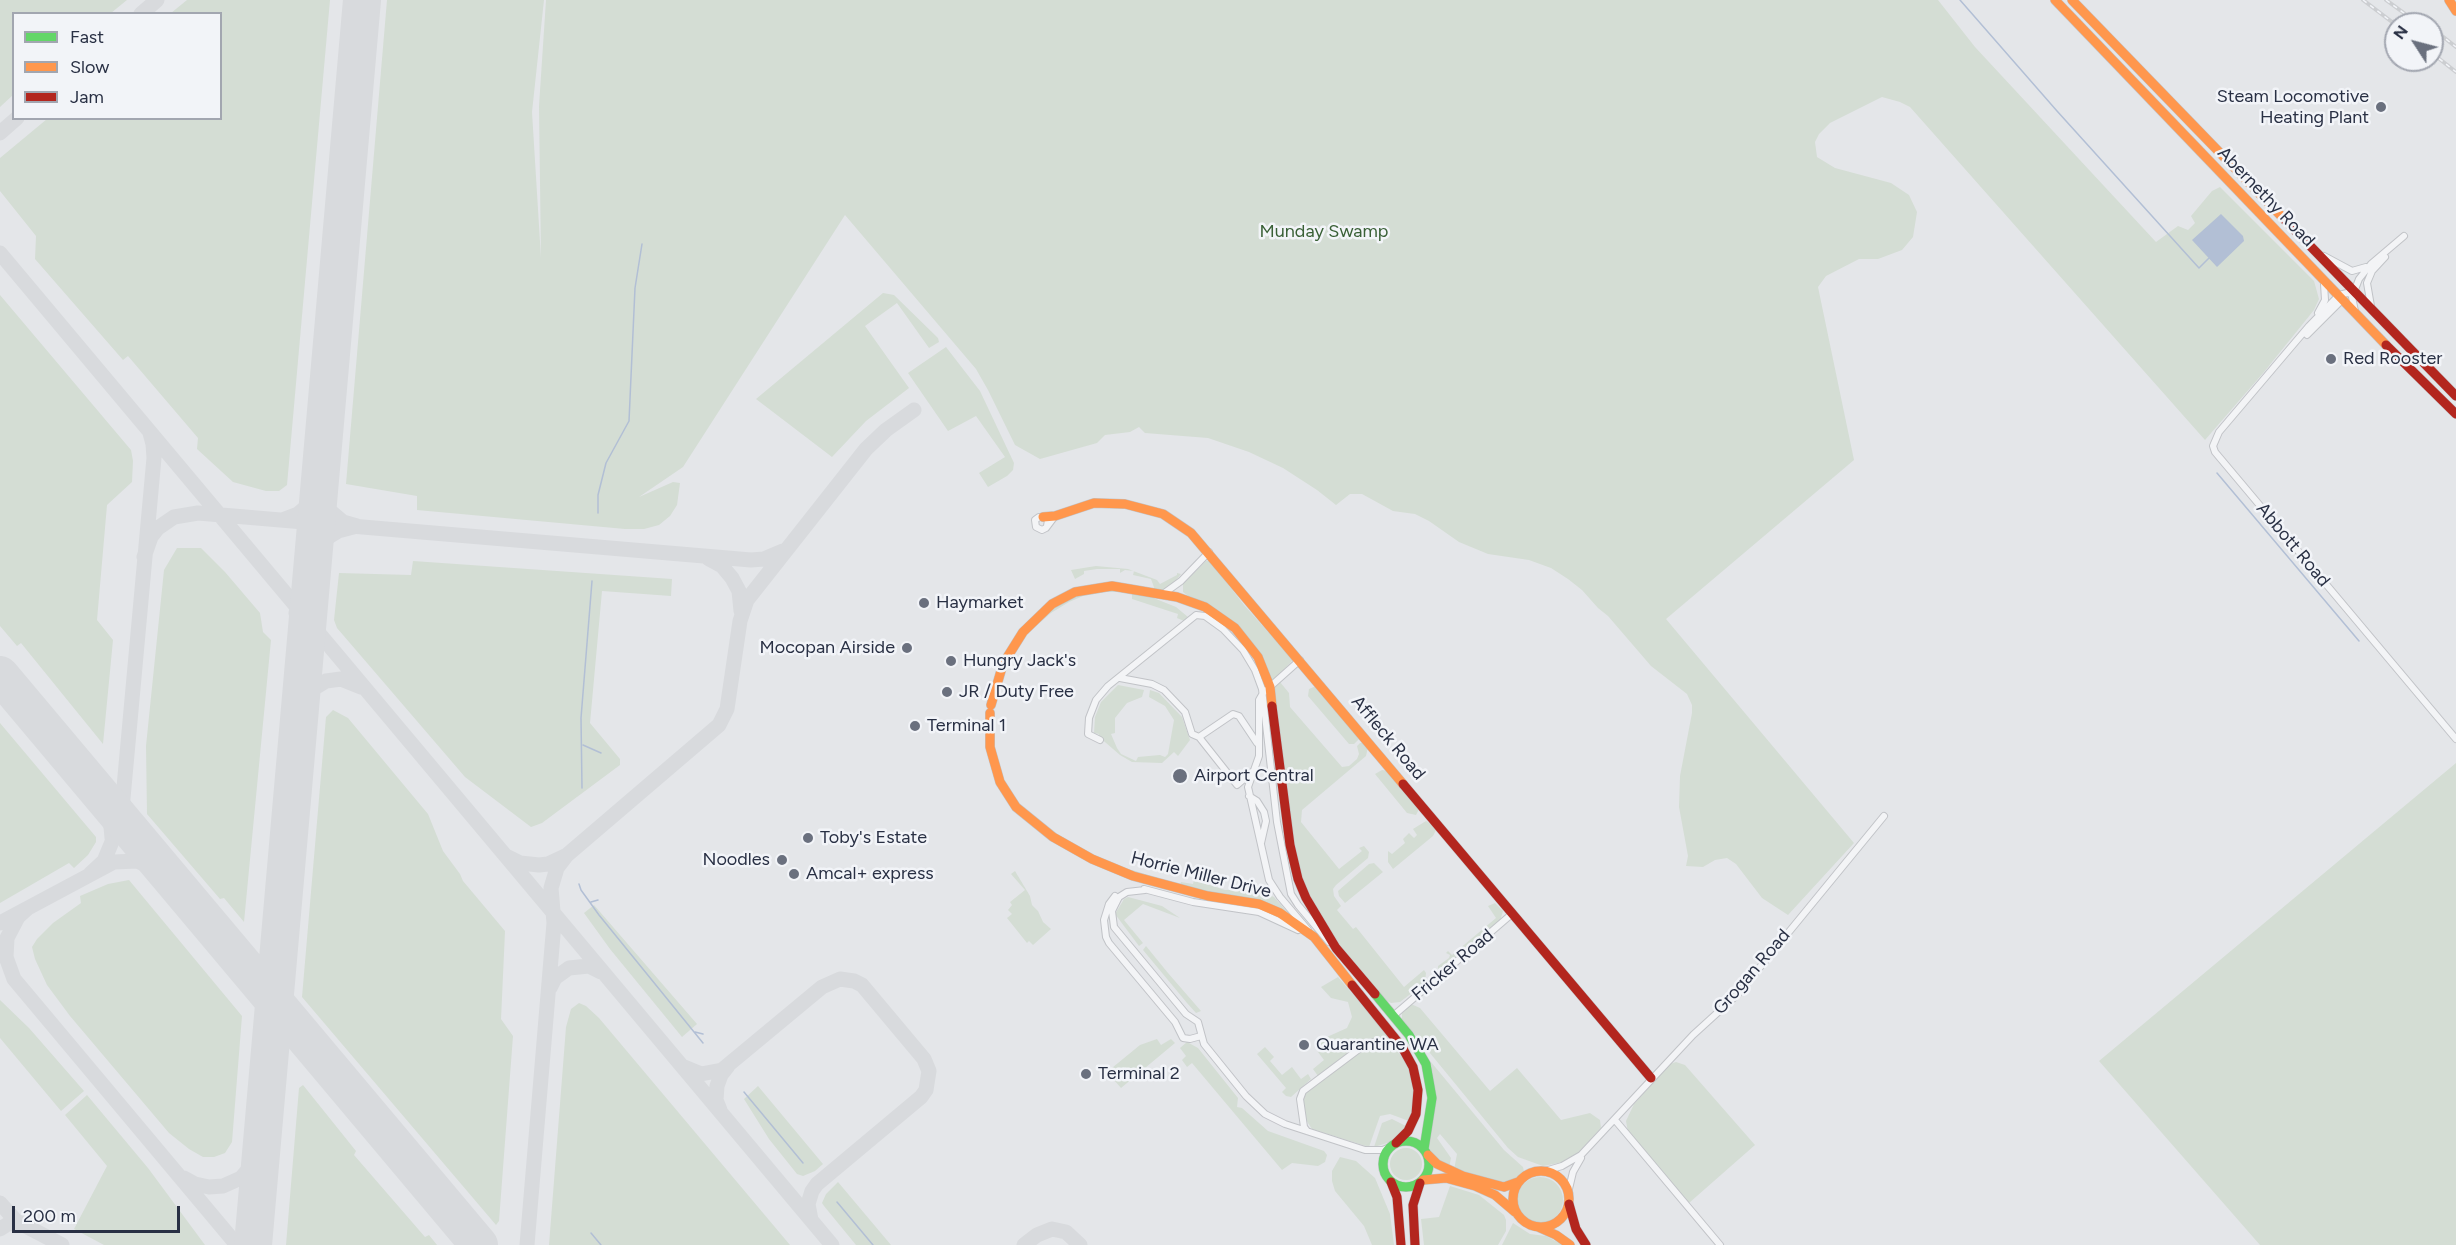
<!DOCTYPE html>
<style>
body{margin:0}
#map{position:relative;width:2456px;height:1245px;overflow:hidden;background:#e4e6e9;font-family:Figtree,sans-serif}
canvas{display:block}
.legend{position:absolute;left:12px;top:12px;width:210px;height:108px;box-sizing:border-box;background:#f2f4f8;border:2px solid #a2a6b0;margin:0;padding:8px 10px;list-style:none;font-size:18px;color:#293044}
.legend li{display:flex;align-items:center;gap:12px;height:30px}
.legend b{width:30px;border:2px solid #a2a6b0}
.north{position:absolute;left:2384px;top:12px;width:60px;height:60px;box-sizing:border-box;background:#f2f4f8;border:2px solid #a2a6b0;border-radius:50%;rotate:306deg;font-size:16px;font-weight:700;line-height:24px;text-align:center;color:#293044}
.north::after{content:'';display:block;margin:auto;width:21px;height:27px;background:#6a707e;clip-path:polygon(50% 0,100% 100%,50% 72%,0 100%)}
.scale{position:absolute;left:12px;top:1206px;width:168px;height:27px;box-sizing:border-box;border:3px solid #293044;border-top:0;padding-left:8px;font-size:18px;line-height:21px;white-space:nowrap;color:#293044;-webkit-text-stroke:4px #f2f4f8;paint-order:stroke}
</style>
<div id="map">
<canvas width="2456" height="1245"></canvas>
<ul class="legend">
<li><b style="height:8px;background:#63d668"></b>Fast</li>
<li><b style="height:8px;background:#ff974d"></b>Slow</li>
<li><b style="height:8px;background:#b3261e"></b>Jam</li>
</ul>
<div class="north">N</div>
<div class="scale">200 m</div>
</div>
<script>
const ctx = document.querySelector('canvas').getContext('2d');
ctx.lineJoin = 'round';
function fillPath(path, color) { ctx.fillStyle = color; ctx.fill(path, 'evenodd'); }
const shape = rows => new Path2D(rows.map(r => 'M' + r).join(''));
function trace(path, color, width, dash) { ctx.strokeStyle = color; ctx.lineWidth = width; ctx.lineCap = dash ? 'butt' : 'round'; ctx.setLineDash(dash || []); ctx.stroke(path); }
function write(font, color, halo, rows, align = 'center') {
  ctx.font = font + ' Figtree,sans-serif'; ctx.lineWidth = 5; ctx.setLineDash([]); ctx.textBaseline = 'middle'; ctx.strokeStyle = halo; ctx.fillStyle = color; for (const [text, x, y, turn = 0] of rows) {
    ctx.save(); ctx.translate(x, y); ctx.rotate((+turn || 0) * Math.PI / 180); ctx.textAlign = isNaN(turn) ? turn : align; if (halo) ctx.strokeText(text, 0, 0); ctx.fillText(text, 0, 0); ctx.restore();
  }
}
fillPath(shape([
 [0,0,127,0,111,13,14,14,13,95,0,107],
 [187,0,330,0,287,485,279,491,266,491,233,482,197,449,198,438,128,356,123,360,35,259,36,236,0,191,0,158,47,119,220,118,220,14,171,13],
 [387,0,544,0,532,112,541,258,539,106,546,0,1938,0,1975,47,2156,242,2178,226,2188,230,2195,223,2191,216,2212,191,2220,187,2314,281,2319,299,2314,310,2264,372,2205,440,1910,107,1900,102,1882,97,1830,123,1819,134,1815,142,1817,157,1835,168,1891,183,1909,195,1917,212,1913,237,1902,250,1878,259,1859,259,1826,276,1818,287,1854,460,1666,619,1854,843,1788,915,1762,898,1736,864,1727,858,1715,860,1703,867,1686,866,1688,856,1679,807,1680,776,1692,713,1692,705,1687,694,1651,666,1608,616,1598,608,1582,590,1568,579,1551,568,1529,560,1488,554,1459,542,1429,521,1415,514,1393,511,1362,494,1350,494,1336,505,1317,490,1283,468,1249,452,1208,438,1145,433,1139,427,1130,432,1105,435,1097,443,1040,459,1015,445,988,390,976,369,845,215,683,467,639,497,673,482,680,483,677,505,670,516,659,525,644,529,625,529,417,510,417,496,346,484],
 [883,293,894,295,938,338,939,342,929,348,897,303,865,326,909,388,866,421,832,457,756,399],
 [0,295,131,450,133,461,132,482,107,505,97,620,113,640,103,744,21,643,17,646,0,626],
 [946,347,980,391,1014,463,1013,470,1007,476,988,487,979,473,1005,457,976,416,948,431,908,373],
 [177,548,201,548,225,572,260,613,263,632,271,640,244,922,224,898,220,899,147,814,146,746,164,570],
 [413,561,672,579,671,596,602,591,590,723,620,759,620,765,542,823,531,827,465,777,337,628,334,620,339,573,411,575],
 [1206,561,1210,561,1244,605,1293,660,1272,682,1257,650,1183,592,1183,584],
 [1096,566,1128,569,1157,580,1160,584,1177,575,1177,573,1181,574,1173,584,1164,590,1158,591,1155,590,1151,579,1133,575,1134,571,1125,570,1120,573,1120,569,1097,569,1084,571,1084,574,1075,579,1071,570],
 [1107,590,1126,591,1146,595,1176,607,1188,617,1184,621,1177,618,1178,614,1132,599,1132,592,1105,592,1083,596,1069,602,1051,613,1036,626,1034,624,1050,609,1065,600,1088,592],
 [1280,682,1289,693,1290,707,1342,767,1349,766,1357,759,1359,754,1357,746,1360,743,1364,743,1368,747,1366,756,1302,810,1301,822,1339,869,1362,851,1359,848,1364,846,1369,852,1368,858,1336,885,1333,889,1334,896,1341,906,1337,910,1353,929,1356,927,1404,987,1424,970,1426,973,1425,983,1400,1002,1391,1003,1384,999,1334,940,1314,909,1295,861,1273,687],
 [1118,685,1144,690,1142,697,1127,703,1115,718,1115,733,1111,734,1117,748,1121,754,1136,761,1138,757,1160,755,1165,757,1168,754,1174,720,1165,706,1149,697,1150,690,1159,693,1182,717,1190,740,1178,756,1174,752,1162,763,1132,762,1120,755,1098,736,1099,734,1094,733,1095,717,1101,702],
 [1316,686,1359,739,1354,744,1349,744,1308,696,1309,689],
 [333,710,348,718,428,814,443,851,460,874,463,881,505,931,501,1019,513,1036,499,1221,496,1225,302,997,326,717],
 [0,723,96,837,96,842,88,855,74,868,69,863,0,903],
 [2456,763,2456,1245,2260,1245,2099,1061],
 [1382,770,1388,771,1419,809,1416,815,1407,813,1375,774],
 [1426,821,1437,828,1433,836,1393,869,1388,862,1388,851,1392,854,1405,843,1403,839,1409,833,1414,838,1417,835,1413,829],
 [1374,863,1383,872,1345,903,1339,896,1338,891,1369,864],
 [1132,870,1180,885,1181,882,1193,884,1194,880,1225,890,1256,889,1274,897,1289,914,1253,900,1205,893,1158,880,1131,872],
 [1015,871,1030,896,1032,905,1038,911,1043,922,1051,929,1033,945,1029,941,1027,943,1007,918,1012,914,1008,910,1012,905,1010,902,1025,890,1011,874],
 [129,880,242,1016,232,1142,225,1153,214,1157,203,1157,189,1149,169,1133,70,1016,47,985,35,959,32,947,37,939,53,923,81,903,80,896,108,884],
 [1128,897,1162,906,1180,918,1143,904,1124,920,1143,943,1139,946,1115,914,1124,899],
 [1495,903,1503,911,1500,921,1441,971,1438,970,1438,966,1449,958,1450,955,1446,953,1448,951,1452,955,1496,918,1488,906],
 [594,905,697,1024,682,1037,610,949,584,913],
 [1146,946,1168,973,1201,1011,1196,1013,1187,1003,1143,950],
 [1338,977,1389,1037,1366,1040,1318,1076,1313,1069,1324,1060,1318,1052,1322,1050,1318,1041,1347,1028,1352,1017,1348,1002,1331,998,1321,987],
 [0,1000,29,1028,84,1091,61,1111,0,1038],
 [579,1003,586,1006,599,1018,790,1245,549,1245,566,1027,571,1009],
 [1411,1004,1420,1008,1490,1091,1517,1068,1561,1120,1590,1113,1600,1120,1601,1128,1577,1154,1564,1162,1543,1166,1518,1157,1508,1148,1402,1019,1402,1013],
 [1157,1039,1161,1045,1171,1039,1175,1043,1121,1088,1107,1072,1140,1045],
 [1187,1042,1198,1048,1238,1098,1237,1107,1242,1108,1268,1131,1324,1151,1327,1155,1325,1162,1318,1166,1292,1163,1282,1170,1192,1063,1187,1067,1182,1060,1186,1056,1180,1048],
 [1377,1043,1385,1044,1394,1048,1408,1063,1414,1086,1414,1102,1409,1121,1390,1114,1380,1116,1369,1147,1312,1129,1306,1120,1303,1100,1305,1094,1367,1047],
 [1265,1047,1274,1057,1270,1061,1282,1075,1292,1067,1301,1079,1308,1074,1311,1079,1291,1097,1286,1096,1282,1092,1286,1088,1257,1054],
 [1431,1062,1504,1150,1523,1167,1524,1172,1521,1176,1507,1183,1454,1170,1457,1154,1440,1134,1437,1138,1451,1158,1449,1168,1431,1153,1428,1145,1436,1101],
 [1676,1062,1685,1065,1755,1145,1689,1203,1628,1132,1626,1121,1634,1104,1670,1064],
 [303,1085,356,1151,354,1155,425,1237,429,1235,437,1245,286,1245,299,1088],
 [758,1086,823,1164,815,1171,803,1176,797,1174,769,1139,744,1099],
 [87,1095,148,1168,205,1245,104,1245,74,1229,107,1166,65,1115],
 [1392,1119,1406,1126,1394,1141,1374,1147,1382,1123],
 '1390 1164a16 16 0 1 1 32 0a16 16 0 1 1-32 0Z',
 [1340,1157,1356,1161,1375,1178,1390,1214,1394,1245,1372,1245,1364,1226,1335,1191,1332,1181,1332,1171],
 '1517 1200a23 23 0 1 1 46 0a23 23 0 1 1-46 0Z',
 [838,1182,891,1245,856,1245,824,1206,822,1203,826,1194],
 [1450,1186,1479,1195,1504,1215,1506,1220,1506,1231,1498,1245,1424,1245,1421,1219,1439,1217],
 [1513,1223,1530,1234,1546,1236,1563,1245,1502,1245]
]), '#d4ddd4');
fillPath(shape([
 [2221,214,2243,236,2244,241,2217,267,2192,240]
]), '#b2bfd5');
trace(shape([
 [1960,0,2057,111,2199,268,2209,258],
 [2217,473,2359,641],
 [598,513,598,495,606,463,629,421,635,288,642,244],
 [583,745,601,753],
 [582,788,581,718,592,581],
 [579,884,581,890,599,915,703,1043],
 [591,902,598,900],
 [695,1032,703,1034],
 [744,1092,803,1163],
 [837,1202,873,1245],
 [591,1233,601,1245]
]), '#b2bfd5', 1.5);
trace(shape([
 [141,14,157,0],
 [0,133,17,118],
 [0,253,832,1245],
 [285,519,298,514,305,508,312,500,320,482,322,495,330,511,343,522,357,526,338,531,325,539,317,551,312,566],
 [144,557,151,537,158,528,174,517,198,513,751,560,764,559,783,551],
 [709,559,722,566,732,578,739,591,741,611],
 [309,599,310,613,315,628],
 [296,613,301,625,305,650],
 [300,712,311,690,326,681,341,679,361,687],
 [109,804,112,838],
 [125,806,132,828,150,854],
 [508,857,520,863,539,865,548,864,565,856],
 [90,874,104,861,121,820,154,458,153,444,150,433],
 [28,908,18,917,7,938,6,957,14,979,237,1245],
 [0,923,114,862,137,861,168,875],
 [550,988,555,978,569,968,589,966,601,972],
 [684,1067,701,1074,722,1070,822,987,840,979,854,981,862,985,924,1059,929,1071,926,1090,921,1097,817,1184,812,1191,808,1204,811,1220],
 [720,1110,716,1100,717,1086,721,1075,728,1066],
 [184,1178,195,1184,209,1187,223,1186,241,1178,258,1158,263,1134],
 [0,1203,16,1221,62,1245],
 [0,1229,8,1224,20,1223],
 [527,1245,554,923,551,888,557,868,567,855,719,725,727,709,740,621,747,600,866,449,886,430,914,410],
 [1024,1245,1037,1235,1052,1229,1066,1232,1080,1245]
]), '#d8dadd', 15);
trace(shape([
 [0,675,479,1245],
 [253,1245,362,0]
]), '#d8dadd', 38);
const street = shape([
 [2324,256,2352,271,2366,267],
 [2356,295,2347,293,2339,295,2309,326,2219,432,2213,446,2215,452,2456,739],
 [2371,306,2367,283,2372,271,2385,257],
 [2355,311,2352,297,2359,279,2371,264,2404,236],
 [2318,313,2325,300,2324,284],
 [2307,335,2342,300],
 [1047,526,1048,520,1045,517,1039,517,1035,520,1036,527,1042,530,1046,528,1055,516],
 [1163,594,1181,581,1209,552],
 [1300,660,1263,693,1259,700,1259,756,1248,787,1269,880,1280,897,1308,930],
 [1120,678,1152,684,1164,690,1185,712,1192,734,1199,737,1237,785,1252,772],
 [1199,737,1233,714,1239,716,1257,743],
 [1100,740,1088,734,1089,718,1096,700,1108,686,1196,615,1205,616,1223,629,1243,650,1255,670,1262,689,1277,822,1291,894,1298,905,1329,942],
 [1249,796,1257,801,1264,812,1266,821,1261,843],
 [1144,889,1193,902,1259,912,1298,930],
 [1145,890,1127,892,1119,897,1112,911,1114,927,1186,1014,1198,1022,1204,1044,1246,1096,1265,1114,1285,1124,1365,1150,1383,1150,1390,1147],
 [1115,896,1109,904,1104,920,1106,937,1109,943,1175,1022,1183,1038,1190,1039,1201,1036],
 [1393,1016,1513,913],
 [1615,1120,1720,1245],
 [1307,1131,1304,1127,1300,1099,1303,1091,1367,1043,1385,1041,1400,1048],
 [1545,1171,1562,1166,1581,1155,1693,1035,1738,994,1884,816],
 [1568,1193,1573,1172,1581,1158]
]);
const fast = shape([
 [1375,994,1409,1035,1426,1064,1432,1098,1424,1149],
 '1383 1164a23 23 0 1 1 46 0a23 23 0 1 1-46 0Z'
]);
const slow = shape([
 [2055,0,2386,345],
 [2072,0,2284,219],
 [2449,0,2456,11],
 [1043,517,1055,516,1094,503,1125,504,1163,514,1191,533,1403,784],
 [991,705,1003,664,1023,632,1052,604,1075,592,1112,586,1177,597,1205,607,1235,628,1258,657,1270,687,1272,706],
 [990,713,990,747,1000,782,1016,807,1053,837,1092,859,1133,876,1208,896,1259,904,1280,913,1314,937,1352,985],
 [1428,1155,1437,1164,1463,1176,1504,1187,1518,1182],
 '1513 1199a28 28 0 1 1 56 0a28 28 0 1 1-56 0Z',
 [1423,1180,1446,1178,1475,1186,1495,1195,1515,1212],
 [1538,1227,1556,1235,1570,1245]
]);
const jam = shape([
 [2284,219,2456,396],
 [2386,345,2456,414],
 [1272,706,1290,845,1298,879,1306,898,1336,948,1375,994],
 [1403,784,1651,1078],
 [1352,985,1402,1047,1413,1067,1418,1090,1416,1114,1408,1131,1396,1143],
 [1391,1182,1397,1197,1401,1245],
 [1569,1204,1576,1229,1586,1245],
 [1415,1245,1413,1205,1420,1183]
]);
trace(street, '#c1c3c7', 8);
trace(fast, '#c1c3c7', 10);
trace(slow, '#c1c3c7', 10);
trace(jam, '#c1c3c7', 10);
trace(street, '#f3f4f6', 6);
trace(fast, '#63d668', 9);
trace(slow, '#ff974d', 9);
trace(jam, '#b3261e', 9);
const rail = shape([
 [2363,0,2396,25],
 [2386,0,2419,24],
 [2432,28,2456,47],
 [2432,53,2456,72]
]);
trace(rail, '#ccced1', 4);
trace(rail, '#f2f4f8', 1.5, [4.5]);
for (const [x, y, r, color] of [
 [2381,107,6,"#6a707e"],
 [2331,359,6,"#6a707e"],
 [924,603,6,"#6a707e"],
 [907,648,6,"#6a707e"],
 [951,661,6,"#6a707e"],
 [947,692,6,"#6a707e"],
 [915,726,6,"#6a707e"],
 [1180,776,8,"#6a707e"],
 [808,838,6,"#6a707e"],
 [782,860,6,"#6a707e"],
 [794,874,6,"#6a707e"],
 [1304,1045,6,"#6a707e"],
 [1086,1074,6,"#6a707e"]
]) { const dot = new Path2D(); dot.arc(x, y, r, 0, 2 * Math.PI); ctx.fillStyle = color; ctx.fill(dot); trace(dot, '#f2f4f8', 2); }
write('18px', '#293044', '#f2f4f8', [
 ["Steam Locomotive",2369,97,"right"],
 ["Heating Plant",2369,118,"right"],
 ["Red Rooster",2343,359],
 ["Haymarket",936,603],
 ["Mocopan Airside",895,648,"right"],
 ["Hungry Jack's",963,661],
 ["JR / Duty Free",959,692],
 ["Terminal 1",927,726],
 ["Airport Central",1194,776],
 ["Toby's Estate",820,838],
 ["Noodles",770,860,"right"],
 ["Amcal+ express",806,874],
 ["Quarantine WA",1316,1045],
 ["Terminal 2",1098,1074]
], 'left');
write('18px', '#293044', '#f2f4f8', [
 ["Abernethy Road",2266,197,46],
 ["Abbott Road",2293,545,50],
 ["Affleck Road",1388,738,50],
 ["Horrie Miller Drive",1201,875,14],
 ["Fricker Road",1453,965,-40],
 ["Grogan Road",1752,972,-49]
]);
write('18px', '#396036', '#f2f4f8', [
 ["Munday Swamp",1324,232]
]);
</script>
